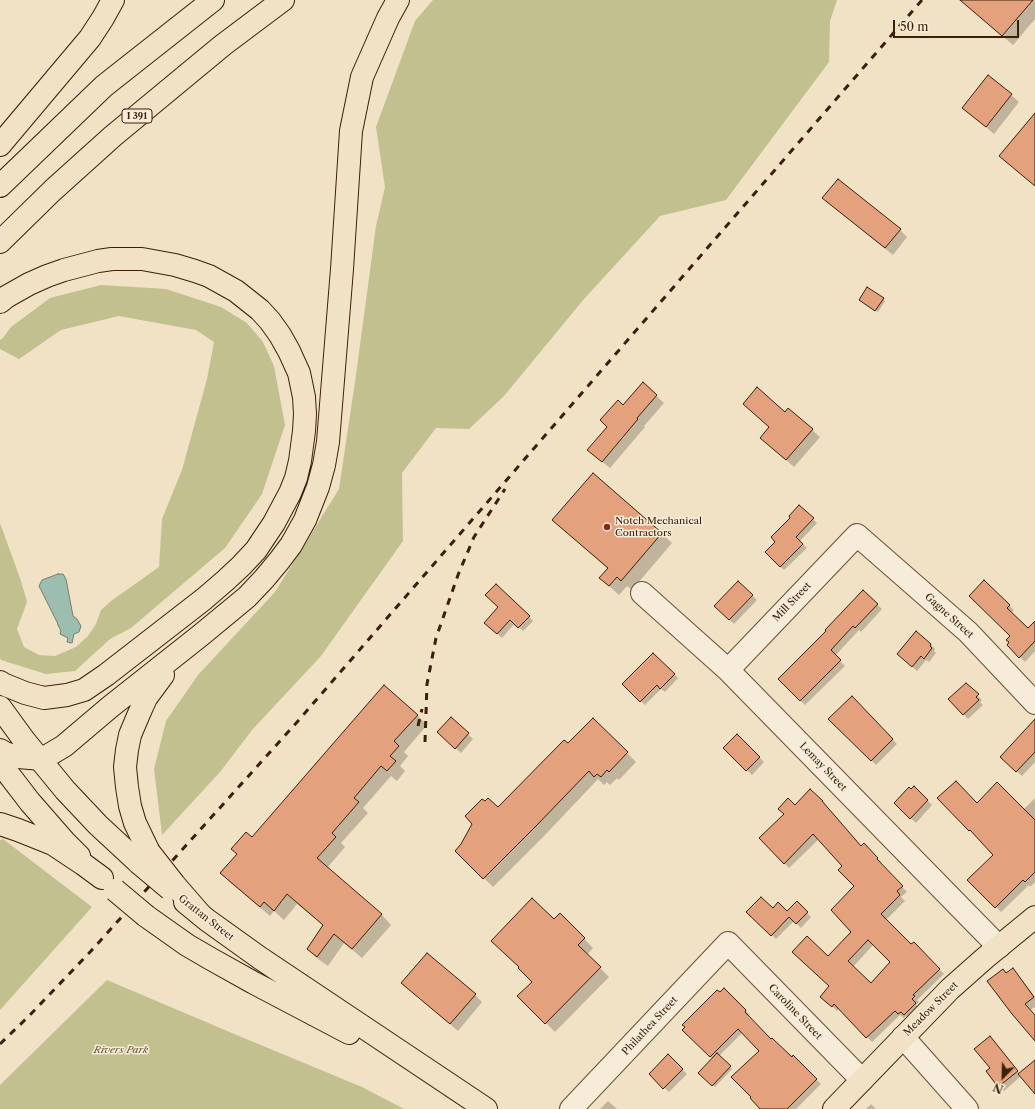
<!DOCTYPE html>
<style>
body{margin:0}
#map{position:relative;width:1035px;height:1109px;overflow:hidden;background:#f1e1c5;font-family:"Libre Caslon Text",serif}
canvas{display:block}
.north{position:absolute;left:983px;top:1057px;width:40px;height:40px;-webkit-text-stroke:3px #f6ecd9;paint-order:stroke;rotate:203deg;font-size:11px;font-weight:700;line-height:16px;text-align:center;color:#3c2005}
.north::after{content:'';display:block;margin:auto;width:14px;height:18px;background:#3c2005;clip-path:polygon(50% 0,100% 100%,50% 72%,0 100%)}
.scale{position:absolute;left:893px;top:20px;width:126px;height:18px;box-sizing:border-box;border:2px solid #3c2005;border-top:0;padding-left:5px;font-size:12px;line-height:14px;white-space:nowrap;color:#3c2005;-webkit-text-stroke:3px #f6ecd9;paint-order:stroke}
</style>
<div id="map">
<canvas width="1035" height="1109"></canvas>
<div class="north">N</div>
<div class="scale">50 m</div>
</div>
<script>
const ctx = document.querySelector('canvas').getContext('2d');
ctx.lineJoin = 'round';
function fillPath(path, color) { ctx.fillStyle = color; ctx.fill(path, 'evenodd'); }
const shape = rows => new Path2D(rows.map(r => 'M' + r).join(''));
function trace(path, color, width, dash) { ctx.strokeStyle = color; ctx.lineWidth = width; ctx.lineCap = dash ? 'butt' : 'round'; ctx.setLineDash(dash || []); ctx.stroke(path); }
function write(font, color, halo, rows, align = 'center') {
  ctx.font = font + ' "Libre Caslon Text",serif'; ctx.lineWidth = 3; ctx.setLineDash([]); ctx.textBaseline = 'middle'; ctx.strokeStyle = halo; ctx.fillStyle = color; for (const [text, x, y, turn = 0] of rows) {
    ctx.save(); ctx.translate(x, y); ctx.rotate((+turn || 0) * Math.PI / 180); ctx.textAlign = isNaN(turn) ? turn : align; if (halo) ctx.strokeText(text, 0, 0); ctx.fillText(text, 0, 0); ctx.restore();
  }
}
fillPath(shape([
 [433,0,837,0,830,21,829,62,726,200,660,216,584,299,504,396,469,429,436,428,402,473,403,541,321,656,252,730,220,772,162,835,154,769,166,721,198,675,275,592,339,489,356,375,376,226,385,187,376,127,415,21],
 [101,285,166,289,221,307,247,323,263,342,274,366,285,425,262,494,225,548,131,628,110,639,75,671,46,674,1,660,0,658,0,523,21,581,27,602,17,629,24,647,39,655,55,656,76,647,88,636,96,624,101,610,111,601,159,567,162,519,182,470,207,379,214,342,196,330,119,316,61,330,19,359,0,349,0,340,2,339,11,327,50,298],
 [3,839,92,907,0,1010,0,840],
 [107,980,239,1036,362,1087,404,1109,0,1109,0,1085]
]), '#c2c08f');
const water = shape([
 [58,574,63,574,66,579,73,616,77,619,81,626,79,632,74,634,72,643,67,642,68,638,60,634,61,631,58,625,57,622,39,586,42,580,58,574]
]);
fillPath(water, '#9bbeb1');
trace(water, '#757f6c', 1);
fillPath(shape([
 [960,0,1035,0,1035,19,1013,45],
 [1011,95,1019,102,994,134,971,115,963,108],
 [831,205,900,230,907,237,893,255],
 [883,299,885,301,878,312,862,302],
 [643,384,664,403,644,426,645,427,610,468,596,457,623,406],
 [788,409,820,437,794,467,761,438],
 [593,474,662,534,672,543,632,590,627,586,619,595,600,578,608,569,564,530,554,520],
 [799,506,817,523,800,541,807,548,784,570,766,552,777,542],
 [984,581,1014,610,1011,613,1028,630,1035,630,1035,651,1025,662,1008,645,1011,636],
 [738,582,757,600,734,624,715,606],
 [496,585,533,621,523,631,515,623,502,638,490,627,499,607],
 [863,591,882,609,861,632,859,630,835,656,845,666,805,705,779,679,827,631],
 [931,645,935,649,934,651,936,653,929,662,926,660,917,671,898,654],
 [653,654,678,678,665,692,661,689,645,705,624,684],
 [966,684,982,700,980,702,983,705,968,719,950,700],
 [852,698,897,744,876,765,830,719],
 [417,715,427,725,404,752,408,756,400,766,405,771,397,781,391,776,363,808,368,813,341,843,345,847,327,868,382,915,391,925,362,958,344,943,328,966,318,959,308,949,324,926,297,904,284,920,274,911,270,916,231,883,222,873,252,839],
 [451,718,473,739,461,753,443,737],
 [593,719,636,762,619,780,617,778,610,785,607,782,604,785,598,779,546,834,493,887,457,851,498,809,568,745],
 [1035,733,1035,762,1022,776,1001,757],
 [737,735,764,762,752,775,725,748],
 [914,787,932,805,916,823,895,803],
 [939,798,1023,810,1035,798,1035,882,1030,887,1029,885,1001,912,969,880,994,855,976,834,975,835],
 [822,801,862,847,864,845,882,863,881,864,907,892,901,897,905,901,886,920,911,946,914,943,944,974,917,1000,919,1002,916,1005,920,1009,910,1020,906,1016,904,1018,900,1015,872,1042,840,1008,837,1011,827,1001,830,987,828,957,853,932,855,886,844,866,819,839,789,868,761,838,795,806],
 [874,944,892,963,871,984,853,967],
 [797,903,811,917,801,928,794,921,776,939,748,912,773,909,787,912],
 [560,914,593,948,587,955,609,977,555,1032,519,996,533,982,554,920],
 [1012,969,1018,975,1035,997,1035,1007,1030,1010,1035,1015,1035,1040,1006,974],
 [724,989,750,1015,748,1017,771,1040,792,1058,793,1057,821,1084,796,1109,762,1109,760,1051,743,1032,719,1056,732,1069,715,1087,700,1073,713,1059,684,1030],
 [410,990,475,995,482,1002,458,1031],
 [994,1042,1020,1074,1035,1061,1035,1093,1021,1076,1004,1091,999,1086,991,1068],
 [668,1056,687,1074,669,1092,650,1074],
 [608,1101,617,1109,600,1109],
 [871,1104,876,1109,866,1109]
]), '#0003');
const building = shape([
 [960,0,1033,0,1002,36,960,0],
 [988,75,1012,94,986,127,962,108,988,75],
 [1035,113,1035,186,999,156,1035,113],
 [838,179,901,229,885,248,822,198,838,179],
 [867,287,884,298,875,311,859,300,867,287],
 [643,382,657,395,637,418,638,419,602,462,587,450,607,427,600,420,618,400,623,405,643,382],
 [757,387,785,412,788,408,813,429,786,460,760,438,769,427,743,404,757,387],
 [593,473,662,533,621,581,617,577,609,586,599,578,608,568,552,520,593,473],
 [799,505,814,518,796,537,803,544,780,567,765,552,775,542,771,537,790,518,789,516,799,505],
 [984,580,1010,605,1007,608,1028,628,1035,621,1035,641,1019,658,1007,645,1009,642,1006,640,1010,636,969,596,984,580],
 [738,581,753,595,729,620,714,606,738,581],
 [496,584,530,616,518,628,510,620,497,634,484,623,498,607,485,595,496,584],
 [863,590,878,604,855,628,853,626,831,650,841,660,800,701,778,679,826,631,825,630,863,590],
 [916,631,931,644,930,646,932,648,924,659,921,656,912,667,897,654,916,631],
 [653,653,675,674,660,689,657,685,640,702,622,684,653,653],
 [966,683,979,694,976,697,979,700,963,715,948,699,966,683],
 [384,685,418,715,394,741,399,746,390,756,396,761,387,771,381,766,354,798,359,802,332,833,336,837,317,858,382,914,352,949,334,934,317,957,307,949,323,925,287,894,274,911,264,902,260,907,220,873,237,854,231,849,246,832,252,837,384,685],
 [852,696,893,739,871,761,828,719,852,696],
 [451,717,469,733,455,749,437,732,451,717],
 [593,718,628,752,609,772,607,770,601,777,597,774,594,777,589,771,537,825,483,879,455,851,461,844,472,824,465,816,482,799,485,801,488,798,498,807,564,740,568,743,593,718],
 [1035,719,1035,752,1016,772,1000,757,1035,719],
 [737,734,760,757,746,771,723,748,737,734],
 [956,781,977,803,997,782,1035,820,1035,872,1025,882,1023,880,995,908,967,880,993,855,970,830,969,831,937,798,956,781],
 [914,786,928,800,910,819,894,803,909,787,911,789,914,786],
 [810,789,823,801,822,801,861,846,864,843,878,858,877,859,903,886,897,891,900,895,881,914,911,944,914,942,940,969,913,995,915,996,912,999,916,1003,904,1015,901,1012,898,1014,895,1011,866,1038,834,1004,832,1007,820,997,829,986,792,952,807,936,828,956,851,932,831,910,854,886,838,870,842,866,813,834,784,864,759,838,784,814,778,809,788,798,795,805,810,789],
 [868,940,890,962,871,983,848,961,868,940],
 [761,897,773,908,778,902,787,911,797,901,808,912,796,924,789,917,771,936,746,912,761,897],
 [532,898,554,919,560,913,585,938,578,945,601,967,545,1024,517,996,532,982,518,968,519,967,491,941,532,898],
 [427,953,476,994,450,1024,401,983,427,953],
 [1013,968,1034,997,1025,1004,1035,1015,1035,1041,1012,1014,987,981,1003,969,1006,973,1013,968],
 [724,988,746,1010,745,1012,771,1039,772,1038,792,1057,793,1055,817,1079,787,1109,760,1109,750,1098,751,1097,731,1077,759,1051,738,1029,710,1057,682,1030,685,1027,682,1025,717,990,720,992,724,988],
 [990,1036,1018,1071,998,1087,986,1071,990,1068,974,1049,990,1036],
 [717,1053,731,1066,712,1086,698,1073,717,1053],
 [668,1054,683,1069,663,1089,649,1074,668,1054],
 [1035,1060,1035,1094,1018,1074,1035,1060]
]);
fillPath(building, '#e3a27d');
trace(building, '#3c2005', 1);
const minor = shape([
 [642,593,728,670,999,947],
 [728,670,857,535,968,632,1035,703],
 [903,1037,967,1109],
 [571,1109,728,943,862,1080]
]);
const major = shape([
 [0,707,24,740,65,790,98,825,139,863],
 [0,763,30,802,64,841,79,856],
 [185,902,207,920,260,958,486,1109],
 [146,916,187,945,211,959,254,983,349,1033],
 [834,1109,950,989,985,958,1035,917]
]);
const highway = shape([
 [0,145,90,38,103,18,113,0],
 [0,186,104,86,213,0],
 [0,242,53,190,113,136,223,45,283,0],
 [0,302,6,297,29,284,47,276,64,270,98,261,112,259,142,259,175,265,195,271,209,276,236,291,260,310,270,321,280,335,289,351,299,373,304,397,305,414,304,431,300,461,296,478,290,493,274,523,256,550,241,566,226,580,204,599,106,675,84,690,67,695,44,698,25,693,3,684,0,682],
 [0,750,5,753,18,757,42,759,64,746,110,707,201,635,247,597,264,579,279,561,291,545,305,520,318,487,324,465,328,442,342,269,351,131,362,77,388,18,398,0],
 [0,824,18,830,53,844,83,864,102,878],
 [149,852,135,823,130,806,127,787,125,767,127,750,130,735,138,716,146,698,163,675],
 [174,884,200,914]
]);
trace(minor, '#695035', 24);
trace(major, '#3c2005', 24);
trace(highway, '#3c2005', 24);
trace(minor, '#f6ecd9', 22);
trace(major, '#f1e1c5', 22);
trace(highway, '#f1e1c5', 22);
trace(shape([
 [418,726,422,709],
 [425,742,427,684,436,638,458,575,474,537,505,489],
 [0,1044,29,1016,91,951,298,721,922,0]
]), '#3c2005', 3, [7, 7]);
const majorBridge = shape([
 [139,863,170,889],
 [115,890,146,916]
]);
const highwayBridge = shape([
 [149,852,174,884]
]);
trace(majorBridge, '#3c2005', 24, []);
trace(highwayBridge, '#3c2005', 24, []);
trace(majorBridge, '#f1e1c5', 22);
trace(highwayBridge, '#f1e1c5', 22);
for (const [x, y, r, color] of [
 [607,527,4,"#8f2418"]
]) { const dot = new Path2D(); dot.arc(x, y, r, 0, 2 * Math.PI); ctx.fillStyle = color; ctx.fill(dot); trace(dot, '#f6ecd9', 1.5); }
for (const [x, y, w] of [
 [137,116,30]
]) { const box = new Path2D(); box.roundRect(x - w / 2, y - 7, w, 14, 3); ctx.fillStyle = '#f6ecd9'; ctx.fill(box); trace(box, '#3c2005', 1); }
write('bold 9px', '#3c2005', null, [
 ["I 391",137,116]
]);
write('10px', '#3c2005', '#f6ecd9', [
 ["Notch Mechanical",615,521],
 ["Contractors",615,533]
], 'left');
write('10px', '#3c2005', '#f6ecd9', [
 ["Mill Street",792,602,-46],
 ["Gagne Street",949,616,42],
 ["Lemay Street",823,767,46],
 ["Grattan Street",206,918,38],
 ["Meadow Street",931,1009,-45],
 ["Caroline Street",795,1012,46],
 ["Philathea Street",650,1026,-47]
]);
write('italic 10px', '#64502e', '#f6ecd9', [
 ["Rivers Park",121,1050]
]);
</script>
